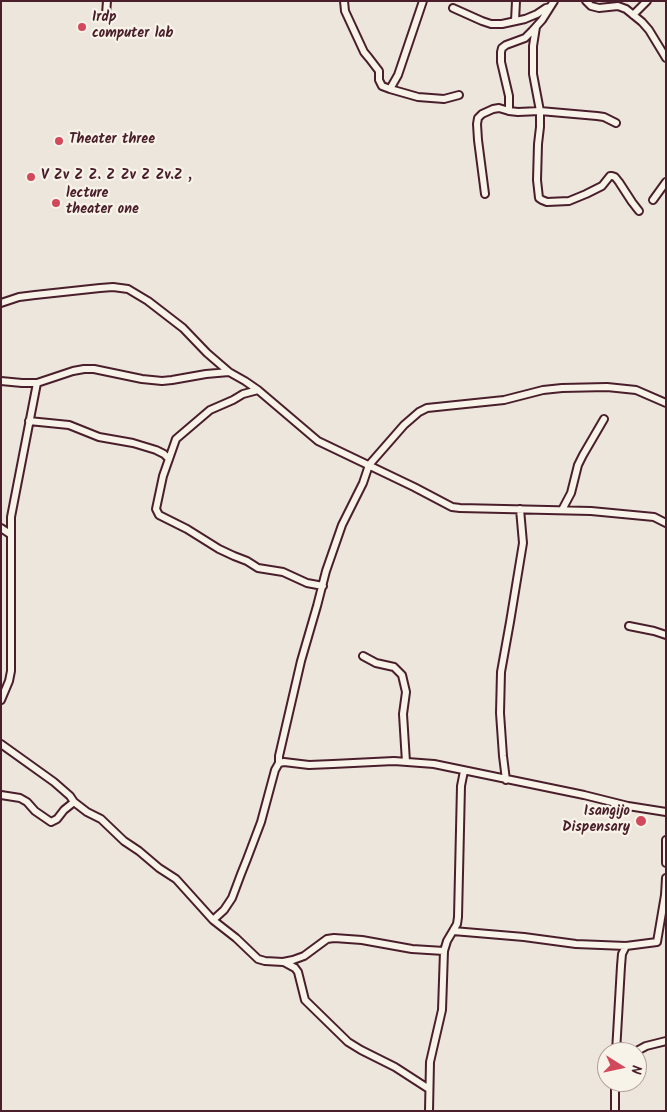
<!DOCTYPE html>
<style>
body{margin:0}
#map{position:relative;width:667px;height:1112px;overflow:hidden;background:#ece6dd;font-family:Kalam,sans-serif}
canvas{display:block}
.frame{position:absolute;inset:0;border:2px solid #4a1f2b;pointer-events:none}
.north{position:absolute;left:597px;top:1042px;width:50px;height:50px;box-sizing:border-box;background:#f7f3e8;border:1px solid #b29e9c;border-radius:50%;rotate:100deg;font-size:14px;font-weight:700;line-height:20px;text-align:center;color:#4a1f2b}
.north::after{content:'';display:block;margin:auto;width:18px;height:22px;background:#d1495b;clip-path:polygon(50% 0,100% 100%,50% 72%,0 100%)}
</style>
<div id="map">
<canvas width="667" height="1112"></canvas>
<div class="frame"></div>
<div class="north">N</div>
</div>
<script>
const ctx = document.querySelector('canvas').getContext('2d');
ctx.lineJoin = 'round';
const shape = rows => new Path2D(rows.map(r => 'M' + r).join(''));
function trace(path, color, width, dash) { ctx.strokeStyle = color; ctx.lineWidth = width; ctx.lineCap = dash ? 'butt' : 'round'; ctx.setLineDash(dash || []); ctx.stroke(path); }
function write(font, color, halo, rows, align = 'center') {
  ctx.font = font + ' Kalam,sans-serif'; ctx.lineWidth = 4.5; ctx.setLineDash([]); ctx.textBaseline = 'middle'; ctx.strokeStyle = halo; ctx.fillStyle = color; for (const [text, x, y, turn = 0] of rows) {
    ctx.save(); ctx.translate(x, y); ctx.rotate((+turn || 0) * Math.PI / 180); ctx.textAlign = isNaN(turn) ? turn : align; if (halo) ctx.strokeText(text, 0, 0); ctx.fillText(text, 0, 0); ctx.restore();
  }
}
const minor = shape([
 [344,1,345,11,364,52,369,58,379,71,379,80,382,86,390,89,398,75,423,1],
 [554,1,542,20,532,31,525,38,506,45,502,48,501,52,501,62,509,96,509,111,518,112,540,111,597,116,604,117,616,123],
 [586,1,591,6,599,8,618,6,626,9,642,22,649,30,666,58],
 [453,8,482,21,491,24,502,24,525,19,537,14,546,8,550,7],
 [106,14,107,1],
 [633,15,647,1],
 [515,21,516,1],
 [536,27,533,46,533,74,540,111,540,127,538,144,537,180,539,198,542,200,547,202,569,201,586,194,602,186,610,176,612,176,615,177,619,182,632,202,639,211],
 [390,89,418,97,444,99,459,95],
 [485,194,478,140,477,124,478,118,482,114,493,109,499,108,509,111],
 [653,200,666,182],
 [1,303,19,297,35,295,100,288,113,287,128,289,148,301,183,328,207,353,229,372,245,381,258,390,318,441,414,487,452,507,460,508,591,511,654,517,666,523],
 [1,381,22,383,37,383,73,371,84,369,94,369,142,379,162,381,172,380,206,374,229,372],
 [258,390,243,394,233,400,210,410,176,439,163,476,156,509,159,515,187,529,219,549,234,556,247,561,258,568,283,572,307,583,323,586],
 [29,421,69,425,99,437,133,443,156,450,164,454,169,459],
 [562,510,571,493,578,465,583,455,604,419],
 [1,528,10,534],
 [629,626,654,631,666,635],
 [363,656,376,663,394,667,402,675,406,692,403,714,406,762],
 [1,700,9,681,11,671,11,517,37,383],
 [1,744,54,782,70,796,74,802,87,812,101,819,124,841,139,851,159,868,176,879,213,920,236,938,258,959,265,961,283,962,293,960,304,956,327,939,334,938,362,940,412,949,444,951],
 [279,763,279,756,301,661,317,606,326,571,342,525,363,483,369,465,404,425,419,412,427,408,504,400,543,390,562,388,607,387,636,390,666,403],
 [506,780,503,756,500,713,501,672,510,622,523,543,520,509],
 [1,795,20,798,27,802,35,811,51,822,57,819,64,810,74,802],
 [666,840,666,863],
 [213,920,224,910,232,898,241,874,247,859,261,822,275,770,279,763,284,762,309,765,333,764,394,761,434,764,584,795,628,806,666,812],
 [453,931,524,937,576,944,626,946,657,942,665,895,666,878],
 [284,962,295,968,298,972,305,1000,348,1042,361,1050,395,1067,429,1089],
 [616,1052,621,966,622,954,626,946],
 [635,1052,646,1046,666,1041],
 [429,1111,430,1062,442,1010,444,951,447,941,457,924,458,917,461,786,464,771],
 [615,1111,615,1082]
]);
trace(minor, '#4a1f2b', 10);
trace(minor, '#f7f3e8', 6);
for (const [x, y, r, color] of [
 [82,27,5,"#d1495b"],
 [59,141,5,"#d1495b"],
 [31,177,5,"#d1495b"],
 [56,203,5,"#d1495b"],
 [641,821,6,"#d1495b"]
]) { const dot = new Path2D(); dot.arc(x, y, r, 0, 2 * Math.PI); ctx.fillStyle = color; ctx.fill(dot); trace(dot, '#f7f3e8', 2); }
write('bold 14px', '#4a1f2b', '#f7f3e8', [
 ["Irdp",92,19],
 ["computer lab",92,35],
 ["Theater three",69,141],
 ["V Zv Z Z. Z Zv Z Zv.Z ,",41,177],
 ["lecture",66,195],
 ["theater one",66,211],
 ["Isangijo",630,813,"right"],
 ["Dispensary",630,829,"right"]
], 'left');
</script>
